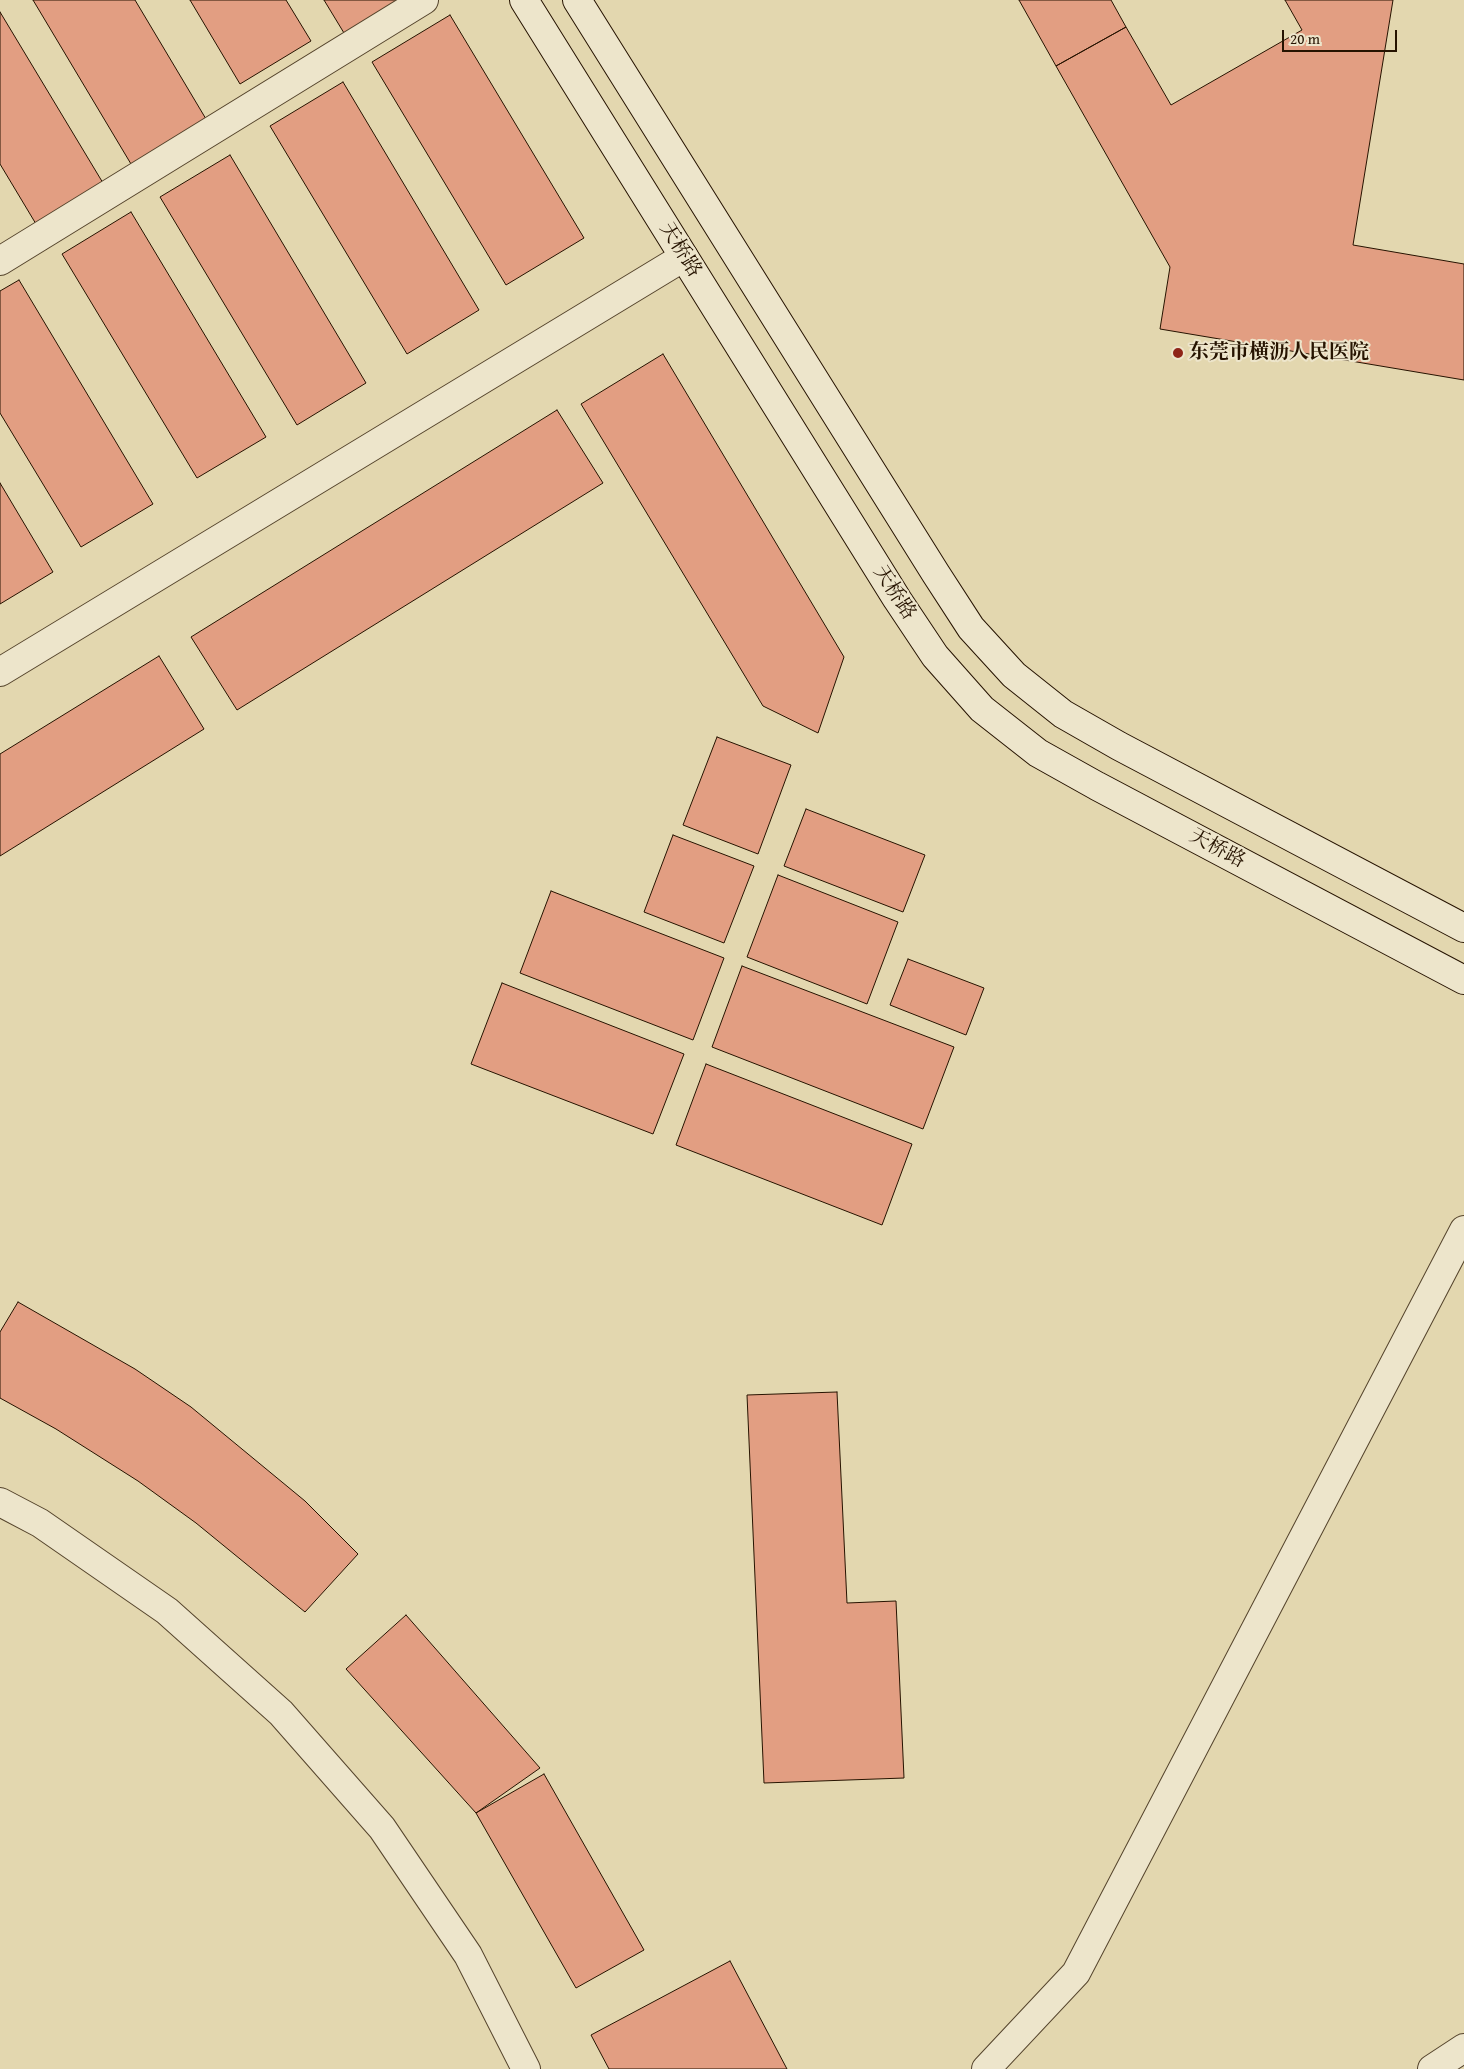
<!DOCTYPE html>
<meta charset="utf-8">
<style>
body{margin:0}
#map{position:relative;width:1464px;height:2069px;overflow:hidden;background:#e3d7af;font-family:"Gentium Book Plus",serif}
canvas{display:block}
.scale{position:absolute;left:1282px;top:30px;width:115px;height:22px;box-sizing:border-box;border:2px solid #261300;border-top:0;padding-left:6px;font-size:15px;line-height:18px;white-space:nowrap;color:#261300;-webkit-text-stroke:4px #ede5cb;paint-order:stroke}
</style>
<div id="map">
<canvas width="1464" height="2069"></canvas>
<div class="scale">20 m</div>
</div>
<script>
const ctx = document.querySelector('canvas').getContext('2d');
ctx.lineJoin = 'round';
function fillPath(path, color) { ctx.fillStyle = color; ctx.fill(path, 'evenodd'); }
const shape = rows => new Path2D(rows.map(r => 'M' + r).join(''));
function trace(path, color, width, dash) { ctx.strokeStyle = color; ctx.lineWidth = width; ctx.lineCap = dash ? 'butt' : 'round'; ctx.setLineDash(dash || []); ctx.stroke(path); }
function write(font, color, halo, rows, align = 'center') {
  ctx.font = font + ' "Gentium Book Plus","Noto Serif SC",serif'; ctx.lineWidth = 4; ctx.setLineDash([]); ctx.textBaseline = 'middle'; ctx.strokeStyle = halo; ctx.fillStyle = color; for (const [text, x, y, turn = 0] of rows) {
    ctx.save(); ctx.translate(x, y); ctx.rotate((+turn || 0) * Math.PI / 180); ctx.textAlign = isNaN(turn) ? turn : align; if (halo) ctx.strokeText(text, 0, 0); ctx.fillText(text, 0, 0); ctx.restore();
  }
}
const building = shape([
 [33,0,135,0,206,119,131,164,33,0],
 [190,0,286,0,311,41,240,84,190,0],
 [324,0,398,0,344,33,324,0],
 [1019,0,1111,0,1126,27,1056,66,1019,0],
 [1285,0,1393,0,1353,245,1464,264,1464,380,1160,329,1170,267,1056,66,1126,27,1171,105,1302,30,1285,0],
 [0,12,103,183,36,224,0,164,0,12],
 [450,15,584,238,506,285,372,62,450,15],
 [343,82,479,310,407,354,270,126,343,82],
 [230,155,366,383,297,425,160,197,230,155],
 [131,212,266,437,197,478,62,254,131,212],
 [19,280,153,504,81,547,0,413,0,291,19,280],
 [663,354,844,657,818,733,763,706,581,404,663,354],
 [557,410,603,483,237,710,191,637,557,410],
 [0,483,53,572,0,604,0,483],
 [159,656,204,729,0,856,0,754,159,656],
 [717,737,791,765,758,854,683,825,717,737],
 [806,809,925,855,903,912,784,866,806,809],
 [673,835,754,866,724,943,644,912,673,835],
 [778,875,898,922,867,1004,747,957,778,875],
 [551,891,724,958,693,1040,520,973,551,891],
 [908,959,984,988,966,1035,890,1005,908,959],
 [742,966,954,1047,923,1129,712,1047,742,966],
 [502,983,684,1054,653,1134,471,1064,502,983],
 [706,1064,912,1144,882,1225,676,1145,706,1064],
 [18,1302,135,1369,191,1407,305,1501,358,1554,305,1612,196,1523,138,1481,56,1429,0,1398,0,1332,18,1302],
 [837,1392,847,1603,896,1601,904,1778,764,1783,747,1395,837,1392],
 [406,1615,540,1768,476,1813,346,1669,406,1615],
 [544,1774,644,1950,576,1988,476,1813,544,1774],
 [730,1961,787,2069,609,2069,591,2035,730,1961]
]);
fillPath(building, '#e29e82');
trace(building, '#261300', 1);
const street = shape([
 [0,261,424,0],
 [0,672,684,257],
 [0,1502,40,1523,167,1611,281,1713,382,1828,468,1955,526,2069],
 [986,2069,1076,1973,1464,1230],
 [1432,2069,1464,2048]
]);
const secondary = shape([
 [524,0,897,599,935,656,982,709,1038,753,1097,786,1464,980],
 [577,0,936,574,971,628,1014,675,1063,714,1119,746,1464,928]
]);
trace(street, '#55442c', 30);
trace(secondary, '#261300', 30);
trace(street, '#ede5cb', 28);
trace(secondary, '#ede5cb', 28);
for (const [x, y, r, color] of [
 [1178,353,6,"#8f2418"]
]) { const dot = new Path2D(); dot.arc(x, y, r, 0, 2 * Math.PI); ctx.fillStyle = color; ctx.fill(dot); trace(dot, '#ede5cb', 2); }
write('20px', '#261300', '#ede5cb', [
 ["天桥路",680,250,58],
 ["天桥路",894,593,57],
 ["天桥路",1217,849,28]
]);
write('bold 20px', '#261300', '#ede5cb', [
 ["东莞市横沥人民医院",1189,353]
], 'left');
</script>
